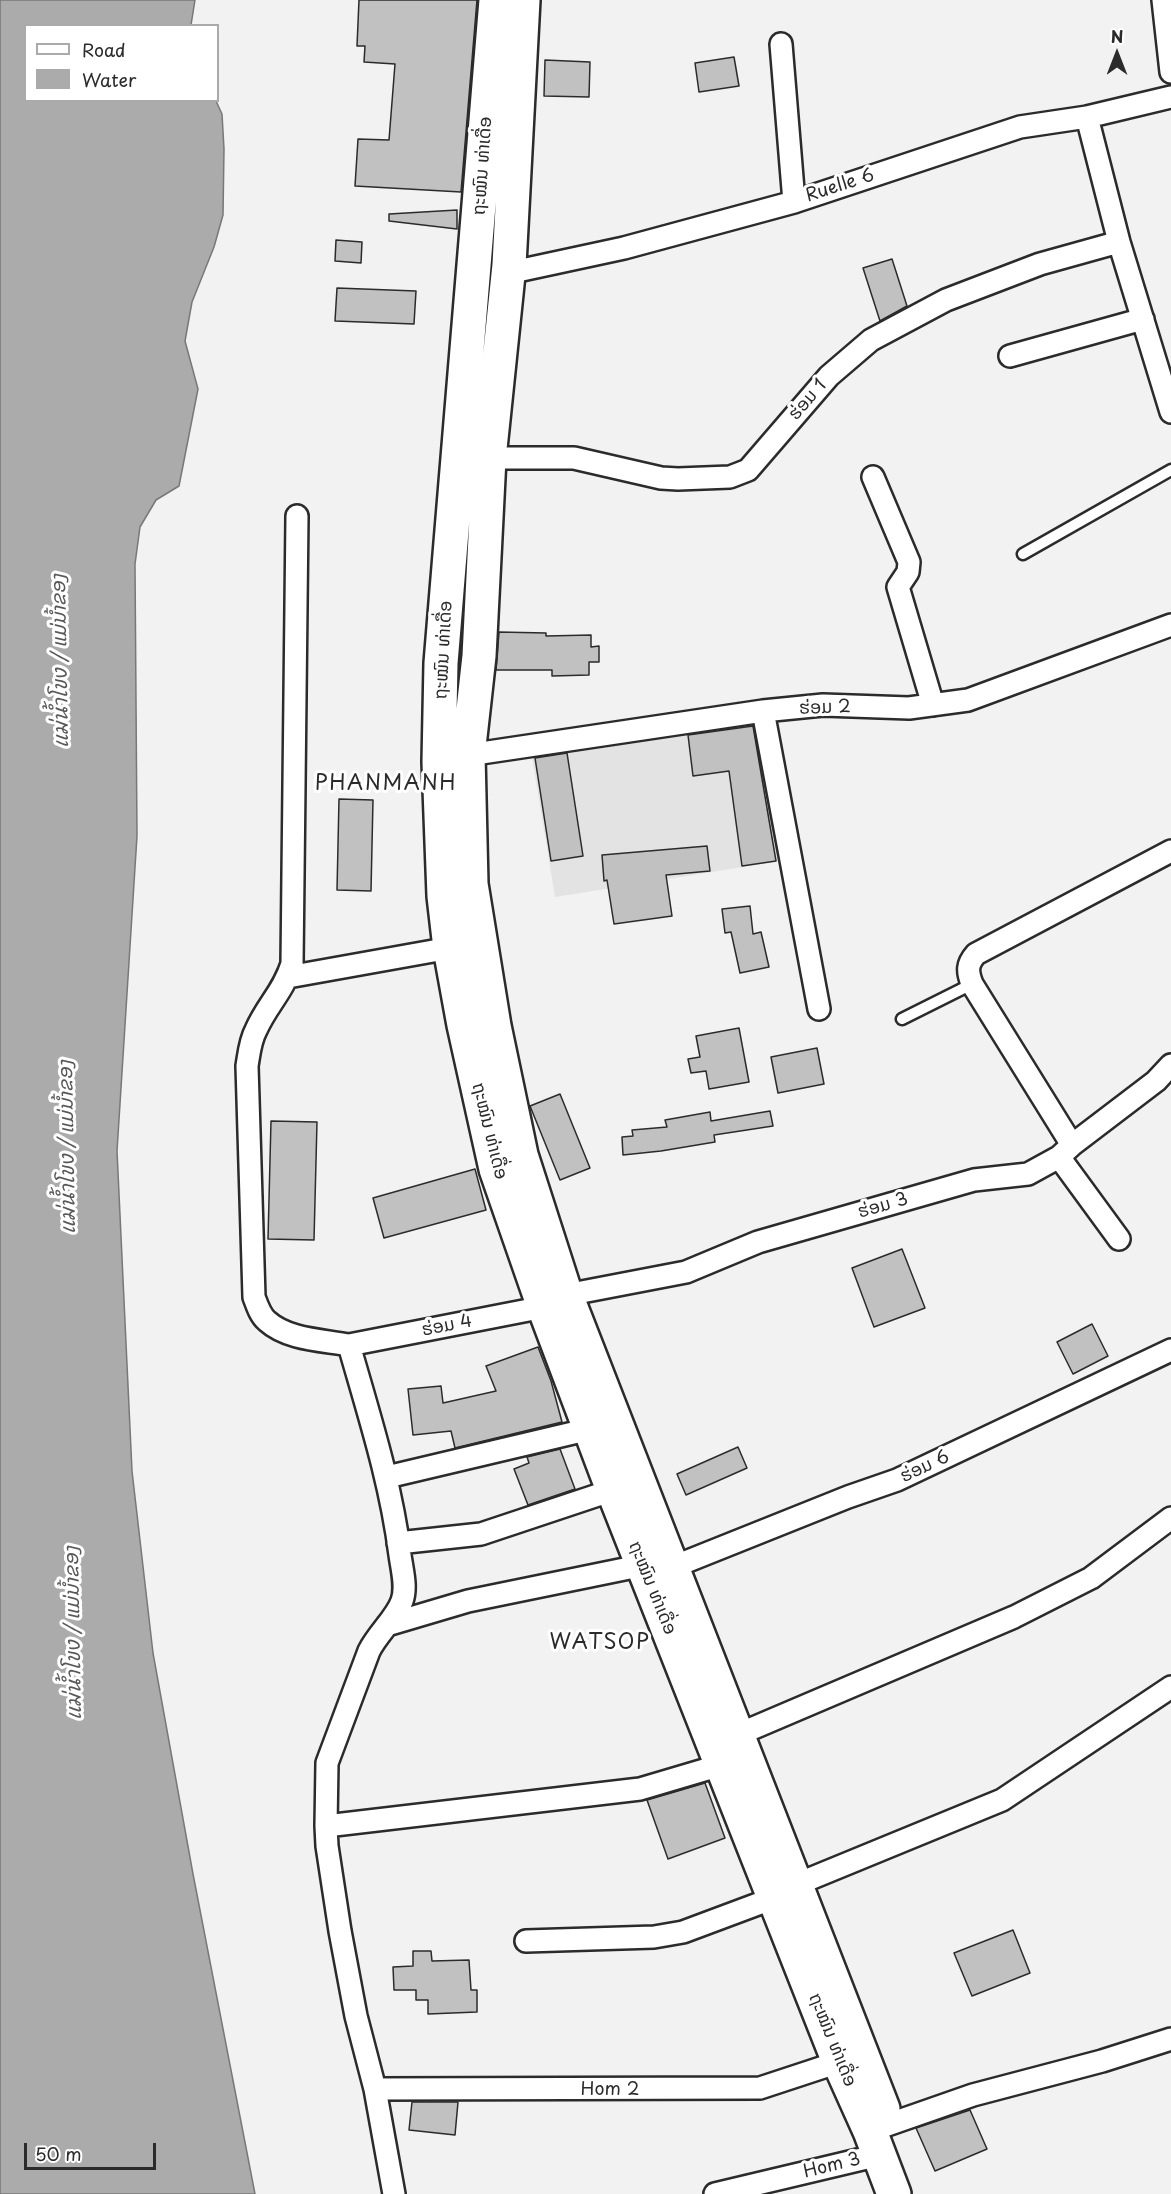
<!DOCTYPE html>
<meta charset="utf-8">
<style>
body{margin:0}
#map{position:relative;width:1171px;height:2194px;overflow:hidden;background:#f2f2f2;font-family:"Playpen Sans",sans-serif}
canvas{display:block}
.legend{position:absolute;left:24px;top:24px;width:195px;height:78px;box-sizing:border-box;background:#fff;border:2px solid #aaa;margin:0;padding:8px 10px;list-style:none;font-size:18px;color:#2b2b2b}
.legend li{display:flex;align-items:center;gap:12px;height:30px}
.legend b{width:30px;border:2px solid #aaa}
.north{position:absolute;left:1087px;top:24px;width:60px;height:60px;-webkit-text-stroke:4px #fff;paint-order:stroke;rotate:0deg;font-size:16px;font-weight:700;line-height:24px;text-align:center;color:#2b2b2b}
.north::after{content:'';display:block;margin:auto;width:21px;height:27px;background:#2b2b2b;clip-path:polygon(50% 0,100% 100%,50% 72%,0 100%)}
.scale{position:absolute;left:24px;top:2143px;width:132px;height:27px;box-sizing:border-box;border:3px solid #2b2b2b;border-top:0;padding-left:8px;font-size:18px;line-height:21px;white-space:nowrap;color:#2b2b2b;-webkit-text-stroke:4px #fff;paint-order:stroke}
</style>
<div id="map">
<canvas width="1171" height="2194"></canvas>
<ul class="legend">
<li><b style="height:8px;background:#fff"></b>Road</li>
<li><b style="height:16px;background:#ababab"></b>Water</li>
</ul>
<div class="north">N</div>
<div class="scale">50 m</div>
</div>
<script>
const ctx = document.querySelector('canvas').getContext('2d');
ctx.lineJoin = 'round';
function paint(path, color) { ctx.fillStyle = color; ctx.fill(path, 'evenodd'); }
function strokePath(path, color, width, dash) { ctx.strokeStyle = color; ctx.lineWidth = width; ctx.lineCap = dash ? 'butt' : 'round'; ctx.setLineDash(dash || []); ctx.stroke(path); }
function write(font, color, halo, rows, align = 'center') {
  ctx.font = font + ' "Playpen Sans","Noto Sans Lao","Playpen Sans Thai",sans-serif'; ctx.lineWidth = 6; ctx.setLineDash([]); ctx.textBaseline = 'middle'; ctx.strokeStyle = halo; ctx.fillStyle = color; for (const [text, x, y, turn = 0] of rows) {
    ctx.save(); ctx.translate(x, y); ctx.rotate((+turn || 0) * Math.PI / 180); ctx.textAlign = isNaN(turn) ? turn : align; if (halo) ctx.strokeText(text, 0, 0); ctx.fillText(text, 0, 0); ctx.restore();
  }
}
paint(new Path2D(`
 M 757,715 L 781,861 L 555,897 L 531,751 Z`), '#e3e3e3');
const water = new Path2D(`
 M 0,0 L 195,0 L 191,25 L 26,26 L 26,100 L 216,101 L 222,114 L 224,149 L 223,215 L 214,247 L 192,302 L 185,341 L 198,389 L 179,486 L 156,500 L 140,527 L 135,564 L 137,836 L 117,1151 L 132,1471 L 153,1653 L 193,1874 L 255,2194 L 0,2194 Z`);
paint(water, '#ababab');
strokePath(water, '#787878', 1.5);
const building = new Path2D(`
 M 359,0 L 477,0 L 461,192 L 355,186 L 358,139 L 389,140 L 395,64 L 364,62 L 365,46 L 357,46 Z
 M 734,57 L 739,86 L 699,92 L 695,63 Z
 M 545,60 L 590,62 L 589,97 L 544,96 Z
 M 457,210 L 457,229 L 389,221 L 389,214 Z
 M 336,240 L 362,242 L 361,263 L 335,261 Z
 M 892,259 L 907,306 L 880,321 L 863,268 Z
 M 337,288 L 416,291 L 414,324 L 335,321 Z
 M 499,632 L 546,633 L 546,636 L 591,635 L 591,647 L 599,646 L 599,662 L 589,662 L 589,675 L 552,676 L 552,670 L 496,670 Z
 M 753,726 L 776,861 L 742,866 L 729,771 L 693,776 L 688,735 Z
 M 567,753 L 583,856 L 551,861 L 535,758 Z
 M 339,799 L 373,800 L 371,891 L 337,890 Z
 M 707,846 L 710,871 L 666,875 L 672,916 L 614,924 L 607,880 L 604,881 L 602,855 Z
 M 750,906 L 753,934 L 761,932 L 769,967 L 740,973 L 731,932 L 725,933 L 722,909 Z
 M 739,1028 L 749,1082 L 709,1089 L 706,1071 L 691,1073 L 688,1059 L 700,1057 L 696,1036 Z
 M 817,1048 L 824,1084 L 778,1093 L 771,1057 Z
 M 560,1094 L 590,1168 L 560,1180 L 530,1106 Z
 M 770,1111 L 773,1126 L 714,1135 L 715,1142 L 661,1151 L 623,1155 L 622,1137 L 633,1136 L 632,1130 L 667,1127 L 665,1120 L 710,1112 L 711,1121 Z
 M 271,1121 L 317,1122 L 314,1240 L 268,1239 Z
 M 475,1169 L 486,1210 L 384,1238 L 373,1198 Z
 M 902,1249 L 925,1308 L 874,1327 L 852,1268 Z
 M 1092,1324 L 1108,1356 L 1073,1374 L 1057,1342 Z
 M 538,1347 L 551,1381 L 562,1422 L 455,1448 L 451,1431 L 413,1435 L 408,1389 L 441,1386 L 443,1403 L 496,1391 L 486,1366 Z
 M 738,1447 L 747,1468 L 686,1495 L 677,1474 Z
 M 560,1449 L 575,1489 L 528,1505 L 514,1469 L 529,1463 L 527,1457 Z
 M 705,1783 L 725,1838 L 668,1859 L 647,1800 Z
 M 1013,1930 L 1030,1973 L 972,1996 L 954,1953 Z
 M 413,1951 L 431,1951 L 432,1961 L 469,1960 L 471,1990 L 477,1990 L 477,2012 L 428,2014 L 428,2000 L 416,2000 L 416,1990 L 394,1990 L 393,1967 L 413,1966 Z
 M 412,2102 L 458,2102 L 455,2135 L 409,2130 Z
 M 970,2110 L 987,2149 L 935,2171 L 916,2128 Z`);
paint(building, '#c1c1c1');
strokePath(building, '#2b2b2b', 1.5);
const service = new Path2D(`
 M 1023,554 L 1171,470
 M 902,1019 L 972,984`);
const minor = new Path2D(`
 M 1163,0 L 1171,72
 M 781,44 L 794,202
 M 1087,117 L 1119,242 L 1171,412
 M 508,273 L 624,248 L 794,202 L 1020,127 L 1087,117 L 1171,97
 M 1010,356 L 1143,319
 M 489,458 L 574,458 L 661,478 L 678,479 L 730,477 L 748,470 L 829,376 L 871,340 L 946,300 L 1040,264 L 1119,242
 M 873,477 L 909,562 L 908,572 L 898,587 L 933,705
 M 297,516 L 292,964 C 283,992 267,1005 256,1030 C 250,1041 249,1054 247,1066 L 254,1297 C 257,1305 260,1315 267,1321 C 288,1340 323,1340 349,1345 C 369,1415 391,1483 400,1555 C 402,1570 407,1587 402,1601 C 396,1618 378,1633 369,1651 L 327,1763 L 326,1826 L 327,1846 L 340,1931 L 356,2016 L 375,2089 L 394,2194
 M 763,711 L 819,1009
 M 468,755 L 763,711 L 823,705 L 909,708 L 968,700 L 1171,625
 M 288,977 L 450,948
 M 1072,1145 L 972,984 C 967,971 967,964 976,954 L 1171,851
 M 1059,1157 L 1119,1239
 M 566,1295 L 686,1272 L 758,1242 L 974,1180 L 1028,1174 L 1059,1157 L 1072,1145 L 1156,1081 L 1171,1065
 M 349,1345 L 544,1307
 M 387,1477 L 590,1429
 M 398,1543 L 481,1534 L 613,1490
 M 387,1625 L 468,1601 L 644,1565 L 673,1567 L 848,1497 L 897,1480 L 1171,1350
 M 737,1735 L 1014,1617 L 1091,1578 L 1171,1518
 M 326,1826 L 640,1789 L 721,1765
 M 795,1885 L 1002,1800 L 1171,1687
 M 526,1941 L 654,1937 L 683,1932 L 774,1898
 M 375,2089 L 760,2088 L 839,2062
 M 870,2131 L 973,2095 L 1102,2061 L 1171,2039
 M 715,2194 L 879,2155`);
const primary = new Path2D(`
 M 496,0 L 441,663 L 439,762 L 444,896 L 450,948 L 464,1025 L 496,1169 L 544,1307 L 613,1490 L 839,2062 L 870,2131 L 894,2194
 M 523,0 L 509,265 L 489,458 L 479,656 L 468,755 L 471,884 L 494,1026 L 521,1155 L 566,1295 L 883,2109`);
strokePath(service, '#2b2b2b', 15);
strokePath(minor, '#2b2b2b', 26);
strokePath(primary, '#2b2b2b', 38);
strokePath(service, '#fff', 10);
strokePath(minor, '#fff', 21);
strokePath(primary, '#fff', 33);
write('18px', '#2b2b2b', '#fff', [
 ["ຖະໝົນ ທ່າເດື່ອ",483,166,-86],
 ["Ruelle 6",840,186,-18],
 ["ຮ່ອມ 1",808,400,-49],
 ["ຖະໝົນ ທ່າເດື່ອ",444,650,-87],
 ["ຮ່ອມ 2",825,708,-2],
 ["ຖະໝົນ ທ່າເດື່ອ",489,1131,76],
 ["ຮ່ອມ 3",883,1206,-16],
 ["ຮ່ອມ 4",447,1326,-11],
 ["ຮ່ອມ 6",925,1467,-25],
 ["ຖະໝົນ ທ່າເດື່ອ",652,1588,68],
 ["ຖະໝົນ ທ່າເດື່ອ",832,2040,68],
 ["Hom 2",610,2090],
 ["Hom 3",832,2166,-14]
]);
write('italic 20px', '#585858', '#fff', [
 ["แม่น้ำโขง / ແມ່ນ້ຳຂອງ",61,661,-91],
 ["แม่น้ำโขง / ແມ່ນ້ຳຂອງ",68,1147,-91],
 ["แม่น้ำโขง / ແມ່ນ້ຳຂອງ",74,1633,-91]
]);
ctx.letterSpacing = '1.5px';
write('21px', '#2b2b2b', '#fff', [
 ["PHANMANH",386,784],
 ["WATSOP",600,1643]
]);
ctx.letterSpacing = '0px';
</script>
